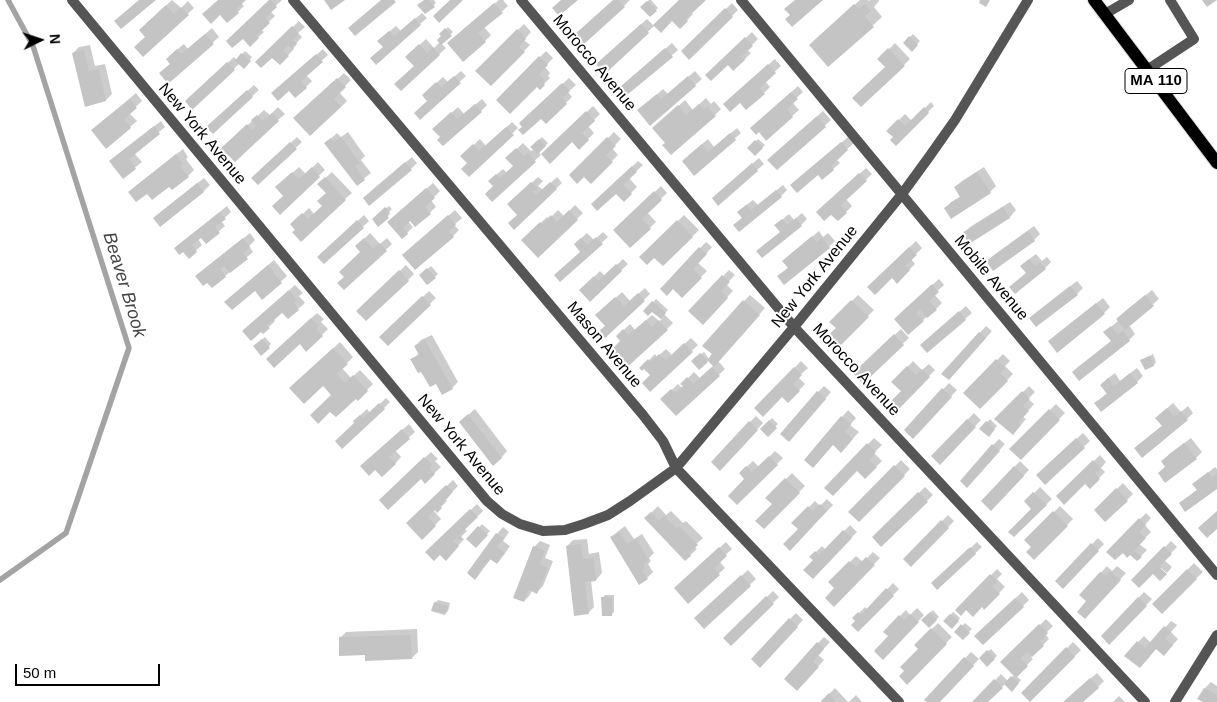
<!DOCTYPE html>
<style>
body{margin:0}
#map{position:relative;width:1217px;height:702px;overflow:hidden;background:#fff;font-family:Helvetica,sans-serif}
canvas{display:block}
.north{position:absolute;left:15px;top:15px;width:50px;height:50px;-webkit-text-stroke:4px #fff;paint-order:stroke;rotate:86deg;font-size:14px;font-weight:700;line-height:20px;text-align:center;color:#000}
.north::after{content:'';display:block;margin:auto;width:18px;height:22px;background:#000;clip-path:polygon(50% 0,100% 100%,50% 72%,0 100%)}
.scale{position:absolute;left:15px;top:664px;width:145px;height:22px;box-sizing:border-box;border:2px solid #000;border-top:0;padding-left:6px;font-size:15px;line-height:18px;white-space:nowrap;color:#000;-webkit-text-stroke:4px #fff;paint-order:stroke}
</style>
<div id="map">
<canvas width="1217" height="702"></canvas>
<div class="north">N</div>
<div class="scale">50 m</div>
</div>
<script>
const ctx = document.querySelector('canvas').getContext('2d');
ctx.lineJoin = 'round';
function paint(path, color) { ctx.fillStyle = color; ctx.fill(path, 'evenodd'); }
function strokePath(path, color, width, dash) { ctx.strokeStyle = color; ctx.lineWidth = width; ctx.lineCap = dash ? 'butt' : 'round'; ctx.setLineDash(dash || []); ctx.stroke(path); }
function write(font, color, halo, rows, align = 'center') {
  ctx.font = font + ' Helvetica,sans-serif'; ctx.lineWidth = 4; ctx.setLineDash([]); ctx.textBaseline = 'middle'; ctx.strokeStyle = halo; ctx.fillStyle = color; for (const [text, x, y, turn = 0] of rows) {
    ctx.save(); ctx.translate(x, y); ctx.rotate((+turn || 0) * Math.PI / 180); ctx.textAlign = isNaN(turn) ? turn : align; if (halo) ctx.strokeText(text, 0, 0); ctx.fillText(text, 0, 0); ctx.restore();
  }
}
paint(new Path2D(`
 M 172,0 L 181,8 L 188,1 L 194,8 L 144,55 L 147,37 L 146,24 Z
 M 219,0 L 244,0 L 241,3 L 244,6 L 227,22 Z
 M 271,0 L 282,0 L 270,11 L 275,16 L 261,29 L 264,32 L 250,45 Z
 M 425,0 L 434,0 L 436,3 L 425,13 Z
 M 499,0 L 503,0 L 508,6 L 484,27 L 491,35 L 485,41 L 455,37 Z
 M 614,0 L 630,0 L 624,6 Z
 M 649,0 L 651,0 L 658,8 L 650,16 L 642,7 Z
 M 680,0 L 704,0 L 691,12 L 693,14 L 680,28 L 672,20 L 655,25 L 605,73 L 603,58 L 647,19 L 654,26 Z
 M 860,0 L 868,0 L 869,1 L 870,0 L 879,0 L 879,1 L 874,7 L 882,17 L 829,65 L 820,36 Z
 M 732,3 L 738,10 L 689,58 L 683,51 Z
 M 422,13 L 427,18 L 376,63 L 384,47 L 385,35 L 396,26 L 401,31 Z
 M 299,21 L 305,27 L 298,33 L 302,37 L 293,47 L 294,49 L 280,64 L 272,56 L 257,62 Z
 M 524,24 L 531,32 L 524,40 L 530,45 L 491,84 L 477,71 Z
 M 448,27 L 453,32 L 441,43 L 446,48 L 401,90 L 415,66 L 407,57 L 426,39 L 434,48 L 440,42 L 443,36 L 441,34 Z
 M 212,28 L 219,37 L 168,82 L 173,53 L 184,44 L 188,49 Z
 M 752,32 L 758,39 L 747,50 L 751,53 L 745,59 L 733,69 L 728,64 L 707,75 Z
 M 913,34 L 920,41 L 912,50 L 904,43 Z
 M 672,43 L 678,50 L 627,94 L 628,81 Z
 M 895,43 L 910,59 L 904,65 L 886,67 L 879,59 Z
 M 90,45 L 95,66 L 105,64 L 112,94 L 106,100 L 85,105 L 73,53 L 79,47 Z
 M 323,49 L 328,55 L 306,75 L 312,81 L 306,87 L 289,90 L 279,87 Z
 M 245,51 L 252,57 L 244,67 L 240,63 L 193,108 L 187,101 L 234,57 L 237,60 Z
 M 546,51 L 553,58 L 545,67 L 550,73 L 548,76 L 550,78 L 544,84 L 537,85 L 497,100 Z
 M 775,59 L 781,66 L 765,81 L 770,87 L 764,93 L 746,109 L 740,101 L 730,98 Z
 M 461,71 L 466,76 L 420,118 L 429,101 L 430,89 L 443,77 L 448,82 Z
 M 695,71 L 702,79 L 650,124 L 645,105 L 663,89 L 668,94 Z
 M 344,73 L 351,80 L 339,92 L 347,101 L 341,107 L 301,112 Z
 M 569,78 L 576,85 L 568,92 L 572,97 L 546,122 L 541,117 L 523,134 L 518,128 L 469,175 L 469,163 L 462,156 L 480,139 L 486,146 L 512,122 L 520,130 L 524,127 L 527,117 Z
 M 254,85 L 259,90 L 213,132 L 214,121 Z
 M 798,86 L 803,92 L 792,102 L 799,110 L 766,139 L 758,122 Z
 M 136,93 L 142,101 L 129,113 L 137,121 L 106,147 L 92,130 Z
 M 706,98 L 711,104 L 714,101 L 721,109 L 715,115 L 667,143 L 660,122 L 685,100 L 693,110 Z
 M 482,99 L 487,105 L 481,111 L 441,137 L 440,123 L 458,107 L 464,114 Z
 M 931,102 L 934,106 L 896,144 L 894,137 L 888,131 L 905,114 L 912,121 Z
 M 593,106 L 600,114 L 588,126 L 594,133 L 579,148 L 572,141 L 543,154 Z
 M 278,107 L 285,114 L 278,120 L 227,144 L 264,110 L 270,115 Z
 M 823,111 L 831,120 L 777,169 L 775,154 Z
 M 161,121 L 165,127 L 134,153 L 142,162 L 123,177 L 111,161 L 117,155 Z
 M 737,128 L 741,133 L 694,174 L 689,155 L 708,139 L 714,147 Z
 M 348,132 L 365,156 L 361,160 L 371,173 L 357,184 L 326,143 L 337,133 L 341,137 Z
 M 614,132 L 621,139 L 612,148 L 618,155 L 591,182 L 584,175 L 571,175 Z
 M 297,137 L 302,142 L 258,183 L 259,172 Z
 M 542,137 L 548,143 L 539,152 L 541,155 L 492,200 L 496,175 L 503,169 L 507,173 L 515,166 L 507,158 L 523,143 L 531,151 L 534,149 L 532,147 Z
 M 848,137 L 854,143 L 836,159 L 840,163 L 823,178 L 818,173 L 798,179 Z
 M 758,139 L 765,145 L 755,154 L 749,148 Z
 M 183,149 L 188,157 L 186,159 L 194,170 L 188,176 L 170,185 L 147,192 L 136,186 Z
 M 412,157 L 417,163 L 411,169 L 370,192 Z
 M 759,158 L 764,164 L 718,204 L 720,192 Z
 M 638,161 L 643,165 L 629,178 L 637,187 L 624,200 L 616,192 L 598,198 Z
 M 318,162 L 325,170 L 280,213 L 284,196 L 277,187 L 299,167 L 306,174 Z
 M 984,167 L 996,186 L 990,192 L 945,208 L 951,202 L 961,196 L 956,187 L 962,181 Z
 M 866,168 L 872,174 L 846,199 L 852,206 L 838,220 L 824,206 Z
 M 332,172 L 352,193 L 345,199 L 297,229 L 292,224 L 309,208 L 314,214 L 323,205 L 327,193 L 319,184 Z
 M 538,177 L 543,181 L 538,186 L 543,190 L 557,177 L 562,183 L 514,228 L 518,214 L 509,204 Z
 M 204,178 L 210,185 L 204,191 L 161,212 Z
 M 433,183 L 440,191 L 431,200 L 436,207 L 416,225 L 410,219 L 408,221 L 413,227 L 402,238 L 395,216 Z
 M 783,185 L 787,190 L 781,196 L 735,225 L 743,217 L 745,206 L 753,200 L 758,205 Z
 M 661,186 L 667,193 L 647,212 L 656,222 L 631,246 L 615,230 Z
 M 1010,202 L 1016,210 L 1010,217 L 969,242 L 964,233 L 970,227 Z
 M 575,205 L 583,213 L 538,256 L 523,240 L 547,217 L 549,219 L 558,210 L 564,216 Z
 M 227,206 L 231,212 L 221,221 L 225,226 L 206,242 L 202,236 L 198,239 L 202,245 L 189,257 L 182,242 Z
 M 389,206 L 392,209 L 389,212 L 390,214 L 378,225 L 373,219 Z
 M 455,210 L 462,218 L 454,225 L 459,230 L 453,236 L 410,249 Z
 M 802,213 L 807,219 L 801,225 L 781,231 L 776,225 L 789,214 L 794,220 Z
 M 364,215 L 369,221 L 324,263 L 325,251 Z
 M 684,215 L 699,230 L 663,265 L 654,256 L 641,257 Z
 M 1034,226 L 1040,234 L 1034,240 L 988,261 L 994,255 Z
 M 819,231 L 823,237 L 828,233 L 835,241 L 829,247 L 785,270 L 789,267 L 790,255 Z
 M 603,232 L 608,237 L 560,280 L 582,251 L 575,244 L 587,233 L 594,240 Z
 M 250,233 L 255,240 L 249,246 L 253,252 L 225,276 L 207,281 L 197,276 Z
 M 370,233 L 380,244 L 387,238 L 392,244 L 344,288 L 345,277 L 362,252 L 357,246 Z
 M 916,241 L 922,248 L 911,259 L 915,264 L 897,282 L 892,277 L 869,287 Z
 M 706,242 L 712,247 L 698,263 L 707,271 L 682,296 L 673,288 L 661,289 Z
 M 1036,254 L 1042,261 L 1047,257 L 1051,262 L 1045,268 L 1027,273 L 1028,260 Z
 M 623,259 L 628,264 L 590,300 L 581,290 L 600,271 L 605,276 Z
 M 274,260 L 287,276 L 262,298 L 255,289 L 232,296 Z
 M 406,265 L 414,274 L 408,280 L 358,311 Z
 M 431,266 L 438,274 L 427,284 L 423,273 Z
 M 729,270 L 735,275 L 726,284 L 733,291 L 703,323 L 690,311 Z
 M 939,279 L 944,285 L 934,294 L 942,303 L 936,309 L 923,320 L 901,313 Z
 M 1077,281 L 1083,288 L 1077,294 L 1031,318 L 1037,312 Z
 M 295,285 L 303,293 L 299,296 L 305,303 L 298,309 L 288,318 L 282,311 L 273,319 L 275,321 L 269,327 L 250,325 Z
 M 645,288 L 650,294 L 605,337 L 606,325 L 603,309 L 622,292 L 630,301 Z
 M 1152,290 L 1159,299 L 1129,325 L 1135,334 L 1129,340 L 1073,372 L 1079,366 L 1112,341 L 1105,332 L 1118,321 L 1123,313 Z
 M 429,291 L 436,298 L 388,344 L 380,337 Z
 M 750,295 L 765,308 L 718,361 L 725,369 L 676,415 L 662,399 L 678,384 L 682,388 L 684,386 L 682,384 L 694,372 L 700,378 L 714,365 L 708,360 L 699,368 L 695,358 L 704,352 L 709,359 L 744,301 Z
 M 858,295 L 874,310 L 838,346 L 837,328 L 831,322 Z
 M 1103,298 L 1110,307 L 1104,313 L 1056,335 Z
 M 656,299 L 668,310 L 664,314 L 673,323 L 667,329 L 622,341 L 617,336 L 630,324 L 635,330 L 652,315 L 659,321 L 662,319 L 652,310 L 645,311 Z
 M 966,306 L 972,313 L 928,351 L 928,339 Z
 M 317,313 L 324,319 L 321,322 L 328,329 L 307,350 L 300,342 L 273,353 Z
 M 986,326 L 992,331 L 955,373 L 943,374 Z
 M 901,329 L 909,338 L 863,382 L 854,373 Z
 M 432,335 L 458,382 L 452,388 L 436,382 L 422,370 L 412,360 L 419,353 L 415,346 L 421,340 Z
 M 265,337 L 271,344 L 261,354 L 254,346 Z
 M 691,338 L 698,345 L 650,390 L 652,375 L 644,367 L 641,368 L 655,354 L 657,357 L 666,349 L 672,355 Z
 M 340,342 L 353,357 L 342,368 L 351,378 L 360,370 L 373,384 L 358,399 L 333,395 L 323,385 L 297,382 Z
 M 1003,354 L 1010,361 L 1005,366 L 1013,374 L 980,408 L 965,393 Z
 M 1153,354 L 1156,362 L 1154,365 L 1145,369 L 1142,360 L 1145,358 Z
 M 801,361 L 808,368 L 798,377 L 805,384 L 788,402 L 782,395 L 756,408 Z
 M 913,361 L 922,370 L 929,364 L 935,370 L 894,412 L 902,391 L 893,382 Z
 M 1137,368 L 1143,376 L 1137,382 L 1101,410 L 1096,403 L 1107,393 L 1107,379 L 1115,373 L 1120,381 Z
 M 949,383 L 957,390 L 919,431 L 905,430 Z
 M 824,386 L 831,392 L 795,434 L 818,392 Z
 M 1029,386 L 1035,392 L 1028,399 L 1034,404 L 1023,417 L 1026,419 L 1019,427 L 996,419 Z
 M 386,398 L 390,402 L 384,408 L 356,423 L 354,421 L 367,409 L 370,413 Z
 M 1173,403 L 1181,412 L 1188,406 L 1193,413 L 1187,419 L 1142,442 L 1163,425 L 1163,412 Z
 M 1056,404 L 1065,413 L 1021,458 L 1011,449 Z
 M 475,409 L 507,451 L 501,458 L 467,416 Z
 M 848,410 L 856,418 L 850,425 L 859,432 L 847,445 L 833,444 L 806,460 Z
 M 974,413 L 981,420 L 940,464 L 932,456 Z
 M 756,416 L 763,423 L 726,463 L 750,422 Z
 M 772,418 L 778,424 L 768,435 L 762,429 Z
 M 990,419 L 997,426 L 988,435 L 981,429 Z
 M 409,424 L 415,432 L 395,450 L 401,457 L 395,464 L 368,460 Z
 M 1083,433 L 1090,441 L 1045,483 L 1044,469 Z
 M 874,438 L 882,445 L 874,453 L 882,461 L 865,478 L 857,470 L 826,488 Z
 M 1191,438 L 1202,452 L 1196,458 L 1166,466 L 1168,455 Z
 M 999,439 L 1005,444 L 973,480 L 993,445 Z
 M 775,451 L 783,458 L 737,504 L 746,479 L 740,473 L 753,461 L 759,467 Z
 M 431,452 L 438,459 L 435,461 L 441,467 L 425,482 L 421,478 L 381,500 Z
 M 1100,455 L 1106,462 L 1101,468 L 1105,472 L 1090,488 L 1085,482 L 1058,496 Z
 M 901,460 L 910,469 L 859,521 L 850,512 Z
 M 1020,461 L 1029,470 L 991,509 L 982,501 Z
 M 1215,467 L 1217,469 L 1217,487 L 1180,504 L 1198,489 L 1194,484 Z
 M 792,473 L 805,486 L 764,528 L 773,504 L 767,498 Z
 M 453,480 L 458,486 L 445,499 L 447,501 L 437,511 L 435,508 L 433,510 L 441,519 L 422,538 L 408,524 Z
 M 1123,483 L 1133,494 L 1106,521 L 1095,510 Z
 M 925,487 L 933,495 L 881,545 L 874,537 Z
 M 1040,487 L 1052,499 L 1014,536 L 1033,509 L 1026,501 Z
 M 827,499 L 833,505 L 790,549 L 799,529 L 793,523 L 815,501 L 820,506 Z
 M 477,504 L 483,511 L 465,529 L 467,531 L 461,537 L 464,539 L 452,553 L 427,552 Z
 M 658,506 L 666,515 L 671,511 L 683,523 L 686,521 L 703,538 L 694,546 L 697,549 L 685,560 L 646,518 Z
 M 1060,506 L 1073,519 L 1034,558 L 1033,547 L 1026,540 Z
 M 1146,513 L 1151,518 L 1145,525 L 1151,532 L 1139,544 L 1147,550 L 1137,560 L 1130,553 L 1123,551 L 1108,552 Z
 M 948,515 L 954,521 L 911,566 L 905,559 Z
 M 482,524 L 490,531 L 476,546 L 468,539 Z
 M 850,525 L 857,532 L 813,577 L 815,560 L 811,557 L 822,546 L 826,550 Z
 M 625,526 L 634,539 L 642,534 L 654,553 L 649,558 L 651,561 L 648,564 L 653,572 L 647,578 L 611,538 L 617,532 Z
 M 503,527 L 509,532 L 503,541 L 510,546 L 503,556 L 491,559 L 475,578 L 468,573 L 497,534 Z
 M 1098,538 L 1104,544 L 1063,587 L 1056,581 Z
 M 587,539 L 589,554 L 599,552 L 602,573 L 596,580 L 591,580 L 594,607 L 588,613 L 567,546 L 573,540 Z
 M 540,541 L 550,545 L 545,558 L 553,561 L 543,586 L 537,592 L 532,590 L 530,595 L 524,601 L 534,547 Z
 M 1171,541 L 1177,547 L 1164,560 L 1172,567 L 1167,573 L 1161,568 L 1153,572 L 1133,580 Z
 M 726,542 L 732,549 L 719,561 L 725,568 L 688,603 L 681,582 Z
 M 977,542 L 982,547 L 938,588 L 939,577 Z
 M 873,552 L 880,558 L 834,605 L 836,588 L 830,582 L 856,556 L 863,562 Z
 M 1194,563 L 1203,572 L 1162,612 L 1154,604 Z
 M 1107,566 L 1112,571 L 1117,566 L 1126,573 L 1091,612 L 1088,601 L 1081,595 Z
 M 997,569 L 1002,574 L 997,579 L 1005,587 L 984,608 L 982,606 L 957,610 Z
 M 748,570 L 756,579 L 704,627 L 702,612 Z
 M 893,583 L 899,589 L 858,631 L 857,621 L 854,618 L 865,607 L 868,610 Z
 M 773,591 L 779,597 L 731,644 L 725,638 Z
 M 1022,592 L 1029,600 L 1023,606 L 982,630 Z
 M 1144,592 L 1152,599 L 1109,643 L 1103,636 Z
 M 605,595 L 614,595 L 614,612 L 612,614 L 602,598 Z
 M 438,600 L 450,603 L 448,611 L 445,614 L 435,603 Z
 M 917,608 L 924,615 L 889,652 L 889,636 L 900,616 L 906,610 L 910,615 Z
 M 933,610 L 939,617 L 929,626 L 923,620 Z
 M 953,612 L 960,618 L 955,625 L 945,621 Z
 M 796,613 L 803,620 L 766,660 L 790,619 Z
 M 1046,619 L 1053,626 L 1045,634 L 1049,639 L 1031,657 L 1033,659 L 1016,676 L 1021,680 L 1012,690 L 1005,684 L 987,702 L 974,702 L 1001,674 L 1008,681 L 1014,675 L 1002,662 Z
 M 1171,621 L 1177,625 L 1171,632 L 1178,639 L 1170,648 L 1156,648 L 1146,661 L 1138,642 L 1144,636 L 1151,643 Z
 M 938,623 L 952,637 L 907,683 L 906,671 L 920,649 L 916,645 Z
 M 965,623 L 972,629 L 963,638 L 956,632 Z
 M 417,629 L 418,652 L 412,658 L 366,653 L 340,638 L 346,632 Z
 M 824,637 L 830,642 L 818,655 L 824,660 L 803,683 L 818,643 Z
 M 1073,642 L 1081,650 L 1030,700 L 1023,693 Z
 M 991,649 L 997,656 L 987,665 L 980,658 Z
 M 971,652 L 979,659 L 939,702 L 928,702 L 926,700 Z
 M 1097,673 L 1104,681 L 1098,687 L 1081,702 L 1064,702 Z
 M 1211,682 L 1217,686 L 1217,702 L 1206,702 L 1199,698 L 1205,688 Z
 M 835,688 L 848,702 L 824,702 L 822,701 Z
 M 856,695 L 862,702 L 849,702 Z
 M 1119,696 L 1125,702 L 1113,702 Z`), '#0003');
strokePath(new Path2D(`
 M 0,580 L 66,533 L 129,348 L 33,46 L 8,0`), '#a3a3a3', 5.5);
paint(new Path2D(`
 M 139,0 L 156,0 L 121,29 L 114,21 Z
 M 218,0 L 246,0 L 236,9 L 239,13 L 227,23 L 220,15 L 211,24 L 202,14 Z
 M 269,0 L 271,0 L 277,7 L 265,18 L 270,23 L 256,36 L 259,38 L 250,47 L 243,39 L 232,48 L 226,41 Z
 M 324,0 L 345,0 L 331,10 Z
 M 381,0 L 394,0 L 396,2 L 355,36 L 348,28 Z
 M 424,0 L 429,0 L 435,7 L 425,14 L 417,5 Z
 M 450,0 L 463,0 L 439,23 L 433,16 Z
 M 561,0 L 578,0 L 559,16 L 552,8 Z
 M 613,0 L 618,0 L 625,7 L 583,45 L 574,35 Z
 M 679,0 L 706,0 L 686,19 L 688,21 L 680,29 L 672,21 L 661,33 L 653,25 Z
 M 795,0 L 823,0 L 792,27 L 785,19 L 790,15 L 784,9 Z
 M 980,0 L 990,0 L 986,7 L 979,3 Z
 M 1202,0 L 1217,0 L 1207,7 Z
 M 647,1 L 657,11 L 650,17 L 640,7 Z
 M 494,3 L 503,13 L 478,33 L 486,42 L 463,62 L 447,43 Z
 M 854,4 L 859,9 L 865,4 L 871,11 L 865,16 L 874,27 L 828,67 L 809,45 Z
 M 166,5 L 174,14 L 181,7 L 189,15 L 143,57 L 134,47 L 145,37 L 139,30 Z
 M 725,8 L 733,17 L 689,60 L 681,51 Z
 M 415,18 L 421,25 L 376,65 L 370,58 L 383,47 L 377,41 L 389,31 L 394,36 Z
 M 641,24 L 649,33 L 605,74 L 596,64 Z
 M 292,26 L 299,34 L 293,40 L 297,44 L 292,49 L 288,45 L 283,50 L 289,56 L 280,65 L 272,58 L 261,68 L 255,62 Z
 M 445,28 L 452,36 L 441,45 L 437,40 L 441,36 L 439,34 Z
 M 517,29 L 526,39 L 519,47 L 525,52 L 491,86 L 475,71 Z
 M 205,34 L 214,44 L 168,84 L 159,73 L 170,64 L 166,59 L 177,49 L 181,54 Z
 M 909,36 L 918,45 L 912,52 L 903,43 Z
 M 745,37 L 753,46 L 742,56 L 745,60 L 733,71 L 728,65 L 711,81 L 705,75 Z
 M 419,44 L 427,53 L 433,47 L 440,55 L 401,91 L 394,84 L 414,66 L 405,57 Z
 M 665,48 L 673,57 L 627,95 L 620,87 Z
 M 888,48 L 905,66 L 861,107 L 852,98 L 885,67 L 877,59 Z
 M 84,50 L 89,71 L 99,69 L 106,101 L 85,107 L 72,53 Z
 M 241,53 L 251,61 L 244,69 L 235,61 Z
 M 316,54 L 323,62 L 301,81 L 307,88 L 295,98 L 289,91 L 278,101 L 271,93 Z
 M 539,56 L 548,65 L 539,74 L 545,80 L 543,83 L 545,85 L 540,90 L 537,87 L 510,114 L 496,100 Z
 M 227,62 L 235,70 L 192,110 L 185,101 Z
 M 768,64 L 776,73 L 760,88 L 765,94 L 746,110 L 740,103 L 730,112 L 723,104 Z
 M 454,76 L 461,83 L 420,120 L 414,113 L 427,101 L 422,95 L 436,82 L 441,87 Z
 M 688,76 L 696,86 L 650,126 L 637,110 L 657,94 L 661,99 Z
 M 337,78 L 346,87 L 334,99 L 341,107 L 310,136 L 293,118 Z
 M 562,83 L 570,91 L 563,98 L 567,104 L 546,124 L 541,119 L 523,135 L 518,130 L 522,127 L 519,123 Z
 M 247,90 L 253,97 L 213,134 L 206,127 Z
 M 791,92 L 798,99 L 787,109 L 793,117 L 766,141 L 759,132 L 756,135 L 750,128 Z
 M 130,99 L 137,108 L 124,119 L 131,128 L 106,149 L 91,130 Z
 M 475,104 L 482,112 L 443,146 L 437,140 L 440,137 L 432,129 L 451,112 L 457,119 Z
 M 699,104 L 704,109 L 707,106 L 716,116 L 671,155 L 662,145 L 665,143 L 652,128 L 678,105 L 686,115 Z
 M 924,107 L 929,113 L 896,146 L 890,140 L 893,137 L 886,131 L 898,119 L 905,126 Z
 M 586,111 L 595,121 L 582,133 L 589,140 L 579,150 L 572,142 L 550,164 L 541,154 Z
 M 272,113 L 279,121 L 235,162 L 228,155 L 226,157 L 219,150 L 247,124 L 252,130 L 256,126 L 251,120 L 257,115 L 263,121 Z
 M 817,116 L 826,127 L 777,170 L 767,160 Z
 M 154,126 L 160,134 L 129,159 L 136,169 L 123,179 L 109,161 Z
 M 506,127 L 514,135 L 469,177 L 461,169 L 467,163 L 460,156 L 473,144 L 479,151 Z
 M 730,133 L 736,140 L 694,176 L 682,161 L 702,144 L 708,152 Z
 M 341,137 L 360,163 L 355,166 L 365,180 L 357,186 L 324,143 L 331,138 L 334,142 Z
 M 607,137 L 616,146 L 606,155 L 613,162 L 591,184 L 584,177 L 577,184 L 569,175 Z
 M 539,139 L 546,146 L 538,154 L 530,147 Z
 M 755,140 L 763,148 L 755,156 L 747,148 Z
 M 290,142 L 297,149 L 258,185 L 251,178 Z
 M 841,142 L 848,150 L 831,166 L 834,170 L 822,180 L 818,175 L 797,193 L 790,185 Z
 M 516,148 L 524,156 L 528,153 L 536,162 L 492,202 L 485,194 L 493,186 L 488,181 L 496,174 L 500,178 L 513,166 L 505,158 Z
 M 176,154 L 183,164 L 180,166 L 189,177 L 172,190 L 169,187 L 152,200 L 147,194 L 136,202 L 128,192 Z
 M 405,162 L 412,170 L 369,206 L 363,198 Z
 M 752,163 L 758,171 L 718,206 L 712,198 Z
 M 632,166 L 637,172 L 623,185 L 632,194 L 624,202 L 616,194 L 597,211 L 591,204 Z
 M 312,167 L 320,177 L 280,215 L 272,206 L 283,196 L 275,187 L 292,172 L 299,179 Z
 M 977,172 L 991,193 L 951,219 L 944,208 L 960,197 L 954,187 Z
 M 859,173 L 867,181 L 841,205 L 847,213 L 838,221 L 831,215 L 824,221 L 816,212 Z
 M 325,177 L 346,200 L 301,242 L 292,232 L 295,230 L 290,224 L 302,213 L 308,219 L 322,206 L 317,201 L 326,193 L 317,184 Z
 M 531,182 L 538,188 L 533,192 L 536,195 L 550,182 L 557,189 L 514,230 L 508,223 L 517,215 L 507,204 Z
 M 197,183 L 204,192 L 160,227 L 153,218 Z
 M 426,188 L 435,198 L 425,207 L 431,214 L 415,227 L 410,221 L 403,227 L 408,234 L 402,239 L 387,222 Z
 M 776,190 L 782,197 L 739,232 L 733,225 L 742,218 L 737,212 L 746,205 L 751,210 Z
 M 654,191 L 662,200 L 642,219 L 651,229 L 630,248 L 613,230 Z
 M 385,207 L 390,212 L 387,215 L 389,218 L 378,227 L 372,219 Z
 M 1003,207 L 1010,218 L 969,244 L 962,233 Z
 M 569,210 L 578,220 L 538,258 L 521,240 L 540,222 L 542,224 L 551,215 L 557,222 Z
 M 220,212 L 226,219 L 215,227 L 220,233 L 206,244 L 201,238 L 192,245 L 197,252 L 189,259 L 183,252 L 179,255 L 174,248 Z
 M 448,215 L 456,225 L 449,231 L 454,237 L 415,270 L 402,255 Z
 M 796,218 L 802,226 L 762,258 L 756,251 L 780,232 L 774,225 L 782,219 L 787,225 Z
 M 357,220 L 364,228 L 324,264 L 317,257 Z
 M 677,220 L 693,237 L 663,266 L 654,258 L 647,265 L 639,257 Z
 M 1028,231 L 1035,241 L 993,271 L 986,261 Z
 M 812,236 L 817,242 L 822,238 L 830,248 L 784,285 L 777,276 L 788,268 L 782,261 Z
 M 596,237 L 603,244 L 560,282 L 554,275 L 580,252 L 574,244 L 581,238 L 587,245 Z
 M 243,238 L 250,247 L 243,253 L 248,259 L 230,273 L 224,266 L 220,269 L 226,277 L 212,288 L 207,283 L 203,286 L 195,276 Z
 M 364,238 L 373,249 L 380,243 L 387,251 L 344,290 L 337,283 L 344,277 L 339,272 L 360,252 L 355,246 Z
 M 699,247 L 707,254 L 693,269 L 702,278 L 682,298 L 673,289 L 667,296 L 660,289 Z
 M 909,247 L 917,255 L 905,266 L 910,270 L 897,284 L 892,278 L 875,295 L 867,287 Z
 M 1029,259 L 1035,266 L 1040,262 L 1046,269 L 1015,294 L 1009,287 L 1026,273 L 1020,266 Z
 M 616,264 L 622,271 L 590,302 L 579,290 L 594,276 L 598,281 Z
 M 268,265 L 282,283 L 262,300 L 255,291 L 232,310 L 224,302 Z
 M 427,268 L 436,278 L 427,285 L 419,275 Z
 M 399,270 L 409,281 L 366,321 L 356,311 Z
 M 722,275 L 730,282 L 721,291 L 728,298 L 703,325 L 688,311 Z
 M 932,284 L 939,292 L 929,301 L 937,310 L 927,318 L 920,309 L 916,313 L 924,321 L 908,335 L 894,319 Z
 M 1070,286 L 1078,295 L 1036,327 L 1029,318 Z
 M 289,290 L 297,300 L 294,303 L 299,310 L 288,319 L 282,313 L 267,326 L 270,328 L 263,334 L 261,332 L 251,341 L 242,331 Z
 M 638,293 L 645,301 L 605,338 L 599,331 L 605,326 L 595,315 L 615,297 L 624,306 Z
 M 1145,295 L 1154,306 L 1125,330 L 1116,319 Z
 M 422,296 L 431,305 L 388,346 L 379,337 Z
 M 743,300 L 760,315 L 714,367 L 707,360 L 712,354 L 702,346 Z
 M 851,300 L 869,317 L 838,348 L 827,336 L 836,328 L 829,322 Z
 M 652,301 L 666,313 L 661,319 L 652,312 L 648,316 L 643,311 Z
 M 1096,303 L 1105,314 L 1057,353 L 1048,341 Z
 M 959,311 L 966,320 L 927,353 L 920,345 Z
 M 311,318 L 319,326 L 316,329 L 323,336 L 306,352 L 300,344 L 274,368 L 266,359 Z
 M 646,320 L 652,327 L 658,320 L 668,330 L 624,370 L 617,362 L 619,359 L 611,350 L 620,341 L 616,336 L 623,329 L 628,335 Z
 M 1111,326 L 1118,335 L 1123,331 L 1130,341 L 1079,381 L 1072,372 L 1111,341 L 1103,332 Z
 M 979,332 L 986,338 L 949,380 L 941,374 Z
 M 894,334 L 904,345 L 863,384 L 853,373 Z
 M 262,339 L 270,348 L 261,356 L 253,346 Z
 M 425,340 L 453,389 L 442,395 L 436,384 L 430,387 L 421,372 L 418,373 L 410,359 L 419,355 L 414,346 Z
 M 684,343 L 693,352 L 650,392 L 642,383 L 650,375 L 644,369 L 642,371 L 639,368 L 648,359 L 650,362 L 659,354 L 666,360 Z
 M 333,348 L 348,364 L 337,374 L 345,383 L 353,375 L 368,391 L 358,401 L 356,399 L 336,417 L 330,412 L 318,424 L 310,415 L 331,395 L 323,386 L 304,404 L 289,388 Z
 M 700,353 L 708,362 L 699,370 L 691,361 Z
 M 1150,356 L 1154,366 L 1145,370 L 1140,360 Z
 M 996,359 L 1005,368 L 1000,373 L 1008,381 L 980,409 L 963,393 Z
 M 907,366 L 916,375 L 922,369 L 930,377 L 894,414 L 886,406 L 901,391 L 891,382 Z
 M 712,367 L 720,376 L 676,416 L 660,399 L 671,389 L 675,393 L 683,386 L 680,384 L 687,377 L 693,384 Z
 M 794,367 L 802,375 L 793,384 L 800,391 L 788,403 L 782,397 L 763,417 L 754,408 Z
 M 1130,373 L 1138,383 L 1101,412 L 1094,403 L 1107,394 L 1100,385 L 1108,378 L 1114,386 Z
 M 942,388 L 952,397 L 913,439 L 904,430 Z
 M 817,391 L 826,399 L 789,442 L 780,434 Z
 M 1022,391 L 1030,399 L 1023,406 L 1029,411 L 1018,423 L 1021,425 L 1013,435 L 994,419 Z
 M 379,403 L 385,409 L 342,449 L 335,441 L 354,423 L 353,421 L 360,415 L 363,418 Z
 M 1167,408 L 1174,417 L 1181,411 L 1188,420 L 1142,458 L 1134,448 L 1162,426 L 1155,418 Z
 M 1049,409 L 1060,420 L 1021,460 L 1009,449 Z
 M 468,414 L 502,458 L 493,466 L 459,422 Z
 M 841,416 L 851,424 L 845,432 L 853,439 L 841,453 L 833,445 L 813,468 L 804,460 Z
 M 967,419 L 976,427 L 940,465 L 931,456 Z
 M 769,420 L 777,428 L 768,437 L 760,429 Z
 M 749,421 L 758,430 L 720,471 L 711,462 Z
 M 986,421 L 995,429 L 989,437 L 979,429 Z
 M 402,429 L 410,439 L 389,457 L 396,464 L 382,477 L 375,470 L 369,476 L 360,466 Z
 M 1076,438 L 1085,448 L 1045,485 L 1036,475 Z
 M 867,443 L 876,452 L 869,460 L 877,467 L 865,479 L 857,471 L 833,496 L 824,488 Z
 M 1184,443 L 1197,459 L 1165,483 L 1158,473 L 1165,467 L 1161,461 Z
 M 992,444 L 1000,451 L 967,488 L 960,481 Z
 M 769,456 L 778,465 L 737,505 L 728,496 L 744,479 L 739,473 L 746,466 L 752,472 Z
 M 424,457 L 432,465 L 430,468 L 435,474 L 425,484 L 421,479 L 388,510 L 379,500 Z
 M 1093,460 L 1101,469 L 1095,474 L 1100,479 L 1090,489 L 1085,484 L 1064,505 L 1056,496 Z
 M 894,465 L 905,476 L 859,522 L 848,512 Z
 M 1014,466 L 1024,476 L 991,511 L 981,501 Z
 M 1208,472 L 1212,477 L 1217,474 L 1217,489 L 1185,512 L 1179,503 L 1197,490 L 1192,484 Z
 M 785,478 L 800,493 L 764,529 L 755,521 L 772,504 L 765,498 Z
 M 446,485 L 453,492 L 440,506 L 442,508 L 437,513 L 435,510 L 428,517 L 436,526 L 422,540 L 406,523 Z
 M 1116,488 L 1128,501 L 1105,522 L 1094,510 Z
 M 918,492 L 928,502 L 881,547 L 872,537 Z
 M 1033,492 L 1047,505 L 1014,537 L 1008,532 L 1031,509 L 1024,501 Z
 M 820,504 L 827,511 L 790,551 L 783,544 L 798,529 L 791,523 L 808,506 L 813,511 Z
 M 470,509 L 478,517 L 459,535 L 462,538 L 459,540 L 457,538 L 453,541 L 459,546 L 446,561 L 440,555 L 434,561 L 425,552 Z
 M 1053,511 L 1068,526 L 1034,560 L 1026,552 L 1031,547 L 1024,540 Z
 M 1217,511 L 1217,529 L 1207,538 L 1198,528 Z
 M 651,512 L 659,521 L 664,516 L 677,528 L 679,526 L 698,545 L 689,553 L 691,556 L 685,561 L 644,518 Z
 M 1139,518 L 1146,525 L 1139,532 L 1146,538 L 1134,551 L 1142,557 L 1137,561 L 1130,555 L 1127,558 L 1123,553 L 1115,560 L 1106,552 Z
 M 941,520 L 949,528 L 911,567 L 903,559 Z
 M 478,526 L 488,535 L 476,548 L 466,539 Z
 M 843,530 L 852,538 L 813,579 L 803,570 L 813,560 L 809,557 L 815,551 L 819,555 Z
 M 619,532 L 627,544 L 636,539 L 649,560 L 643,564 L 645,568 L 642,570 L 648,579 L 639,585 L 610,537 Z
 M 496,533 L 504,538 L 497,547 L 505,553 L 497,564 L 490,559 L 475,580 L 467,573 Z
 M 1091,543 L 1099,551 L 1063,589 L 1055,581 Z
 M 581,544 L 583,559 L 594,558 L 596,581 L 585,582 L 589,614 L 574,616 L 566,546 Z
 M 533,546 L 545,551 L 540,564 L 548,568 L 537,594 L 529,590 L 524,602 L 513,598 Z
 M 1164,546 L 1172,554 L 1159,567 L 1167,574 L 1160,581 L 1153,574 L 1139,588 L 1131,580 Z
 M 719,547 L 727,556 L 714,568 L 720,575 L 688,604 L 674,588 Z
 M 970,547 L 976,554 L 937,590 L 931,583 Z
 M 866,557 L 875,565 L 834,607 L 825,598 L 834,588 L 828,582 L 849,561 L 856,567 Z
 M 1187,569 L 1197,579 L 1162,614 L 1152,604 Z
 M 1110,571 L 1121,580 L 1085,619 L 1077,612 L 1086,601 L 1079,595 L 1100,572 L 1106,576 Z
 M 990,574 L 997,581 L 992,586 L 1000,594 L 984,610 L 982,607 L 973,617 L 966,610 L 961,616 L 955,610 Z
 M 741,575 L 751,586 L 704,629 L 694,618 Z
 M 886,588 L 894,596 L 858,632 L 851,625 L 855,621 L 852,618 L 858,612 L 861,615 Z
 M 766,596 L 774,604 L 731,646 L 723,638 Z
 M 601,597 L 612,597 L 612,616 L 602,616 Z
 M 1138,597 L 1147,606 L 1109,645 L 1101,636 Z
 M 1015,598 L 1024,607 L 983,645 L 974,636 Z
 M 434,602 L 448,606 L 445,615 L 431,611 Z
 M 930,612 L 937,620 L 929,628 L 921,620 Z
 M 910,614 L 919,622 L 883,660 L 874,651 L 888,636 L 883,632 L 899,615 L 904,620 Z
 M 950,614 L 959,621 L 952,629 L 943,621 Z
 M 789,618 L 798,627 L 760,668 L 751,659 Z
 M 961,624 L 970,633 L 963,640 L 954,632 Z
 M 1039,624 L 1048,633 L 1040,641 L 1044,646 L 1032,657 L 1027,652 L 1020,659 L 1028,666 L 1016,678 L 1000,662 Z
 M 1164,626 L 1171,632 L 1165,639 L 1173,645 L 1164,656 L 1156,649 L 1140,668 L 1124,656 L 1137,641 L 1145,648 Z
 M 931,628 L 947,644 L 907,685 L 899,676 L 904,671 L 900,667 L 918,649 L 914,645 Z
 M 411,635 L 412,659 L 365,661 L 365,655 L 339,656 L 339,637 Z
 M 817,642 L 824,649 L 813,662 L 819,667 L 797,691 L 784,679 Z
 M 1066,647 L 1075,657 L 1030,702 L 1021,693 Z
 M 987,650 L 995,659 L 987,667 L 979,658 Z
 M 964,657 L 974,666 L 940,702 L 927,702 L 924,700 Z
 M 1011,676 L 1019,683 L 1012,692 L 1004,684 Z
 M 1090,678 L 1099,688 L 1083,702 L 1063,702 Z
 M 994,679 L 1003,688 L 988,702 L 972,702 Z
 M 1204,688 L 1217,695 L 1217,702 L 1203,702 L 1197,699 Z
 M 829,693 L 836,702 L 822,702 L 821,701 Z`), '#c4c4c4');
const primary = new Path2D(`
 M 1094,0 L 1217,163`);
strokePath(primary, '#dbdbdb', 14);
strokePath(new Path2D(`
 M 1105,14 L 1129,0
 M 1147,70 L 1194,39 L 1170,0`), '#555', 10);
strokePath(new Path2D(`
 M 72,0 L 487,501 L 502,514 L 520,524 L 543,531 L 565,530 L 584,524 L 608,515 L 630,501 L 676,468 L 794,327 L 902,194 L 929,157 L 955,120 L 1028,0
 M 293,0 L 643,415 L 663,441 L 676,468 L 899,702
 M 521,0 L 794,327 L 1145,702
 M 741,0 L 1217,575
 M 1175,702 L 1217,635`), '#555', 10);
strokePath(primary, '#000', 12);
for (const [x, y, w] of [
 [1156,81,62]
]) { const box = new Path2D(); box.roundRect(x - w / 2, y - 12.5, w, 25, 4); ctx.fillStyle = '#fff'; ctx.fill(box); strokePath(box, '#000', 1); }
write('bold 15px', '#000', null, [
 ["MA 110",1156,81]
]);
write('16px', '#000', '#fff', [
 ["Morocco Avenue",594,63,50],
 ["New York Avenue",202,134,50],
 ["New York Avenue",815,277,-51],
 ["Mobile Avenue",991,278,50],
 ["Mason Avenue",604,345,50],
 ["Morocco Avenue",856,370,47],
 ["New York Avenue",461,445,50]
]);
write('italic 18px', '#444', '#fff', [
 ["Beaver Brook",124,285,73]
]);
</script>
